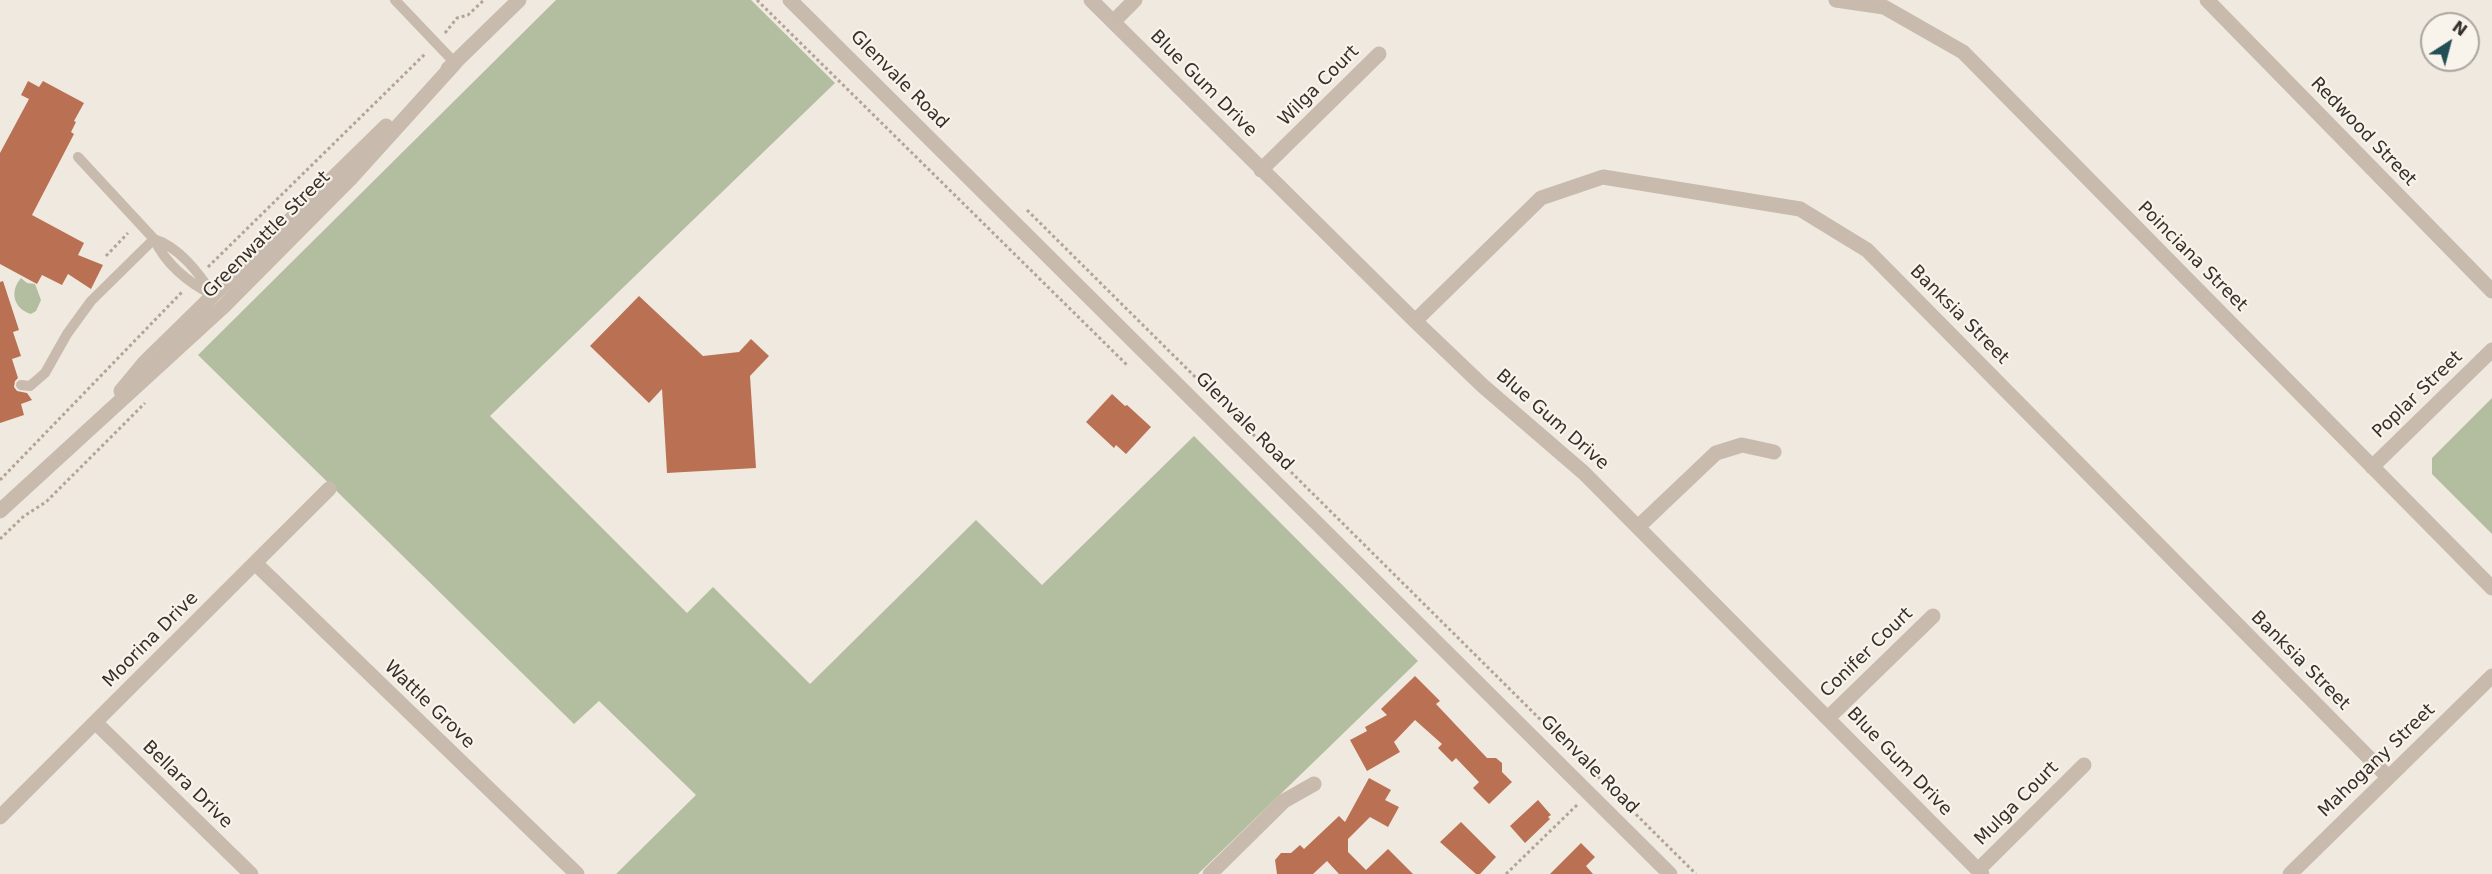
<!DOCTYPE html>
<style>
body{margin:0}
#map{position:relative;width:2492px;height:874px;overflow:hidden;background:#f0e9df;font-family:"DejaVu Sans",sans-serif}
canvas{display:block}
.north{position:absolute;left:2420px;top:12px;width:60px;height:60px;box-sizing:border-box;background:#f8f3eb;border:2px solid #aaa59e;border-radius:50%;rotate:36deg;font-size:16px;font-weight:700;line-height:24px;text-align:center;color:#362f2a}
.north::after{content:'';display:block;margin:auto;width:21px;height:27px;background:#234f54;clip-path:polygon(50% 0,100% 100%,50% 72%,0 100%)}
</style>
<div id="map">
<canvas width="2492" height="874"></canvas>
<div class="north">N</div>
</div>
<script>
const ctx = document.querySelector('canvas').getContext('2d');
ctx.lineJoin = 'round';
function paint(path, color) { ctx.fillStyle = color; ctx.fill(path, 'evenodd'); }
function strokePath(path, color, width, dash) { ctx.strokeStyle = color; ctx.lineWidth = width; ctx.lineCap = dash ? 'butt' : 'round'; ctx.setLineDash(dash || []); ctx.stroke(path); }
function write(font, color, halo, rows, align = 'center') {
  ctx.font = font + ' "DejaVu Sans",sans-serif'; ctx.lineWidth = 4.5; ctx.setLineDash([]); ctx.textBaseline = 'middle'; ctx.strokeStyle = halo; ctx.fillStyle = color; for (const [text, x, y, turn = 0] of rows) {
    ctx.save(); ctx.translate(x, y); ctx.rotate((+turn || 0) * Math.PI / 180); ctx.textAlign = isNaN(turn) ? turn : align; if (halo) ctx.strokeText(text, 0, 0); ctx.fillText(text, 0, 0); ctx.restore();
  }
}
paint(new Path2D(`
 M 556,0 L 751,0 L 835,83 L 490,416 L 687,613 L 713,587 L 810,684 L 976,520 L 1042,585 L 1194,436 L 1418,661 L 1198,874 L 616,874 L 696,795 L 599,701 L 574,724 L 198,355 Z
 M 21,278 L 27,283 L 35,284 L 41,300 L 36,311 L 31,314 C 14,309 9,292 21,278 Z
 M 2492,398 L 2492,534 L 2432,474 L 2432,458 Z`), '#b3bea0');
paint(new Path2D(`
 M 28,81 L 39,87 L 43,81 L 84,103 L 74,121 L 76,122 L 71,132 L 74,134 L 32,215 L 84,243 L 78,255 L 103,265 L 91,289 L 68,274 L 62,285 L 42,275 L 37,284 L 0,264 L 0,153 L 29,99 L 21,95 Z
 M 3,281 L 19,330 L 13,332 L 21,356 L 12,359 L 18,378 L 15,381 L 14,387 L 17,391 L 27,393 L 32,400 L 21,404 L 24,415 L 0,423 L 0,282 Z
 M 639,296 L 703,356 L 739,352 L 751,339 L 769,356 L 750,376 L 756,468 L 667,473 L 662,389 L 649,403 L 590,346 Z
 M 1112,394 L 1125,406 L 1127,405 L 1151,427 L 1126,454 L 1116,445 L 1114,448 L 1086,422 Z
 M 1415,676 L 1440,701 L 1436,704 L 1487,758 L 1496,758 L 1502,763 L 1502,772 L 1512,782 L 1489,804 L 1473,788 L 1479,782 L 1456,758 L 1452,762 L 1438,748 L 1442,744 L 1415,720 L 1394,742 L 1400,752 L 1367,771 L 1350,740 L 1367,731 L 1365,727 L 1387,715 L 1381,709 Z
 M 1369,778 L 1391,790 L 1385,800 L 1399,807 L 1388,827 L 1370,817 L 1348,839 L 1348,852 L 1366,870 L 1388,849 L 1413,874 L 1339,874 L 1327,861 L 1313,874 L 1277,874 L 1275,860 L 1281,853 L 1291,853 L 1300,845 L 1304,849 L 1339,816 L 1345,822 Z
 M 1538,800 L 1551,815 L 1548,817 L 1550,819 L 1525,843 L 1510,826 Z
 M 1461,822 L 1496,857 L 1480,874 L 1476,874 L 1440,842 Z
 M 1581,843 L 1595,857 L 1586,866 L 1593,874 L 1550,874 Z`), '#ba7153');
strokePath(new Path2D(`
 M 757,0 L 1128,366
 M 445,33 L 457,18 L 468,15 L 484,0
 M 1027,210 L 1696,874
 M 106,256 L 128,233
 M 208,267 L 426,53
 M 0,480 L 182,292
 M 0,539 L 24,516 L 46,502 L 145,403
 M 1506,874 L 1577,805`), '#b3a496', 3, [3, 3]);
strokePath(new Path2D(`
 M 395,0 L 455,63
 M 78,157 L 154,239 C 166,264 189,283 213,295
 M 154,239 C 179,247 198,272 212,293
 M 21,385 L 30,386 L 45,373 L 67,334 L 91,301 L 154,239`), '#c8baac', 10);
strokePath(new Path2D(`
 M 1091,0 L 1415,321 L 1483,386 L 1584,473 L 1982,874
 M 1836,0 L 1884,7 L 1963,52 L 2492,588
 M 2207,0 L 2492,291
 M 1113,22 L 1135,0
 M 1261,170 L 1379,54
 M 1415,321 L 1541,198 L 1603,177 L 1800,209 L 1867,250 L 2388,777
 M 2372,467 L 2492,350
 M 1638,527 L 1716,453 L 1742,445 L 1774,452
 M 255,563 L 577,874
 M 1828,718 L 1933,616
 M 96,723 L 251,874
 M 0,817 L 329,489
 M 1978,870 L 2084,765
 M 1210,874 L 1284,801 L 1314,784
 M 2290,874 L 2492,676`), '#c8baac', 15);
strokePath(new Path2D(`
 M 790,0 L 1670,874
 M 448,69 L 519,0
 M 121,391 L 145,362 L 386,126
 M 0,511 L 224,306 L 351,178 L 455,63`), '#c8baac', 15);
write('18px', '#362f2a', '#f8f3eb', [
 ["Glenvale Road",899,80,45],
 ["Blue Gum Drive",1203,84,45],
 ["Wilga Court",1319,86,-45],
 ["Redwood Street",2363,132,46],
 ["Greenwattle Street",267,235,-45],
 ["Poinciana Street",2192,257,45],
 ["Banksia Street",1959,315,45],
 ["Poplar Street",2418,395,-44],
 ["Blue Gum Drive",1552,420,41],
 ["Glenvale Road",1244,422,45],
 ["Moorina Drive",151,640,-45],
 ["Conifer Court",1867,653,-44],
 ["Banksia Street",2300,661,45],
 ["Wattle Grove",429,705,44],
 ["Mahogany Street",2377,761,-44],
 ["Blue Gum Drive",1899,762,46],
 ["Glenvale Road",1589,765,45],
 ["Bellara Drive",187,785,44],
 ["Mulga Court",2017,804,-45]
]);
</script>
